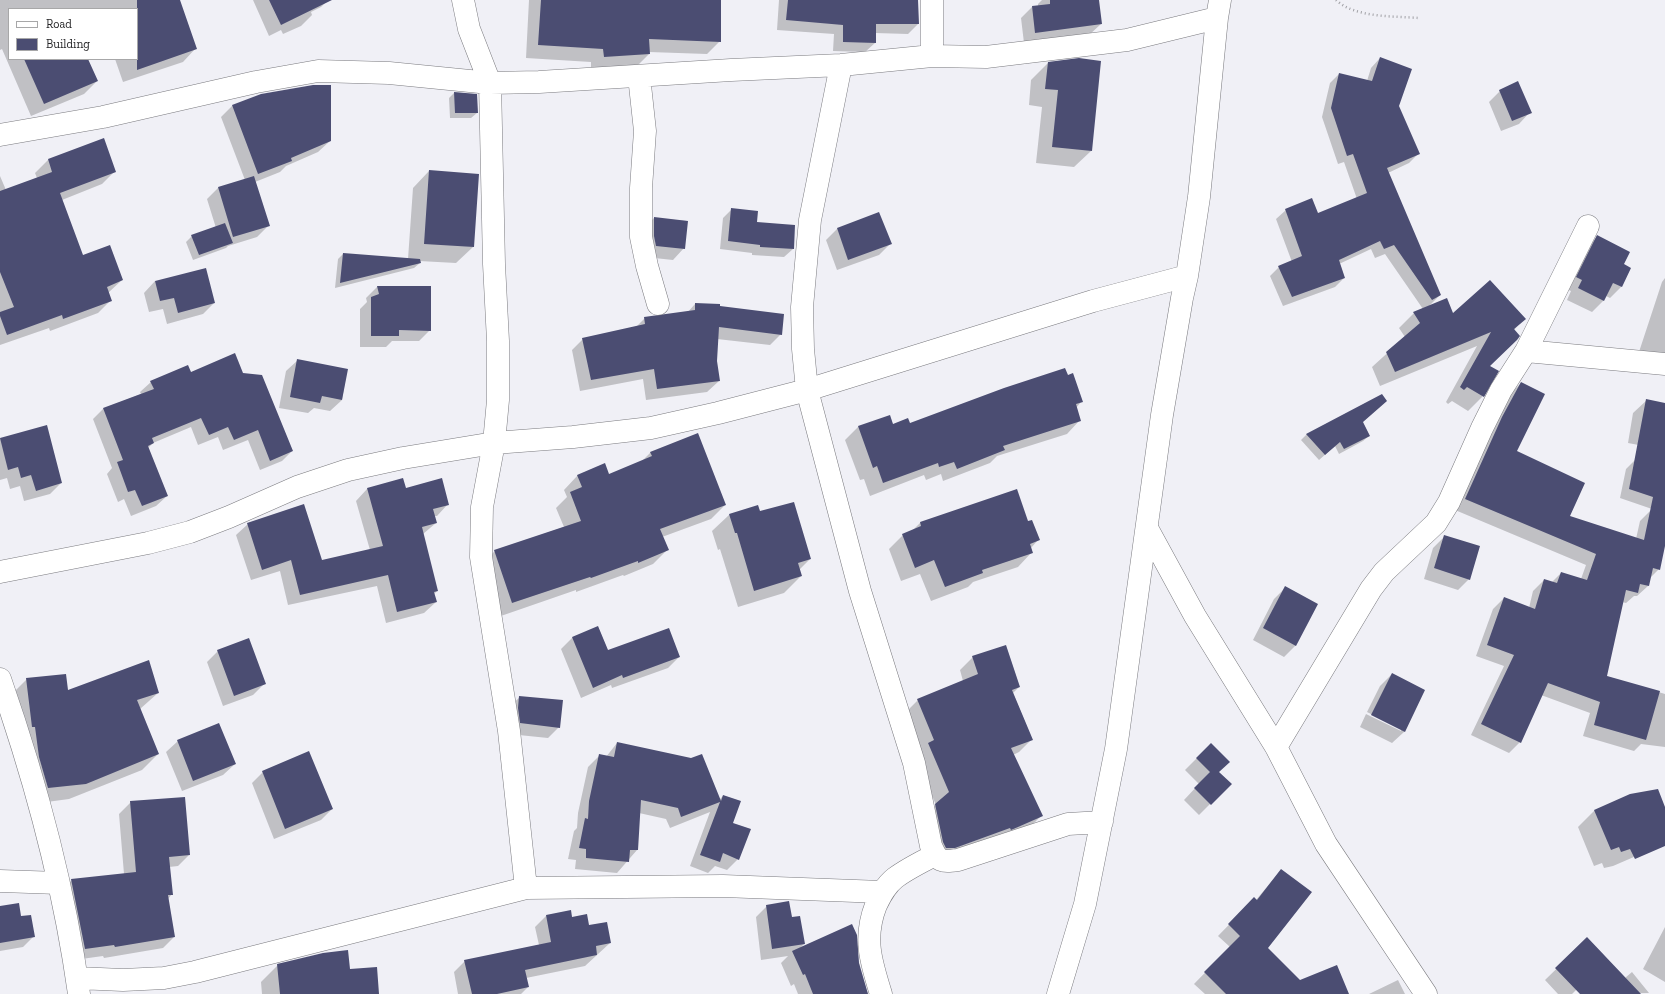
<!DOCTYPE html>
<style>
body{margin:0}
#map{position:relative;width:1665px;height:994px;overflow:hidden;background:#f0f0f6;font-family:"Zilla Slab",serif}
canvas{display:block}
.legend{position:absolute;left:8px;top:8px;width:130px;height:52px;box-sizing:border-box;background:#fff;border:1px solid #a7a7a8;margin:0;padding:5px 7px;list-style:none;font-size:12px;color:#242426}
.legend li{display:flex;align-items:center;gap:8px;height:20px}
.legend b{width:20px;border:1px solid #a7a7a8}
</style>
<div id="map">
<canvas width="1665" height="994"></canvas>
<ul class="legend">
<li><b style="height:5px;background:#fff"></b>Road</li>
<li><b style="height:11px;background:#4b4d72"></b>Building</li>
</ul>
</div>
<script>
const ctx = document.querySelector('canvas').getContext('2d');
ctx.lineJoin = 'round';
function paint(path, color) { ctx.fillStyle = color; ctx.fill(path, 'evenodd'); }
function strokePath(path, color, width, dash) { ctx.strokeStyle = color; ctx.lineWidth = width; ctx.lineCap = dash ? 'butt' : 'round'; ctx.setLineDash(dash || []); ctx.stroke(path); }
paint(new Path2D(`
 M 0,0 L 180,0 L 179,1 L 195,49 L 183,62 L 123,82 L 115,59 L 137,59 L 137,9 L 9,9 L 9,59 L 87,59 L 97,81 L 84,94 L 31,116 L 2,49 L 0,50 Z
 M 253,0 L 328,0 L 321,7 L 311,12 L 312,15 L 301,26 L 283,34 L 281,30 L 269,36 Z
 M 529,0 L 720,0 L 720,41 L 707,54 L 649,52 L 649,54 L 636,67 L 591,70 L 591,62 L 526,58 Z
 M 779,0 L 917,0 L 918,24 L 908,34 L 875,33 L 875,43 L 865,52 L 833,51 L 834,34 L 777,30 Z
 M 1042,0 L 1097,0 L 1101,24 L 1089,35 L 1024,43 L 1021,18 L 1032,7 L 1038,6 L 1038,4 Z
 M 1380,58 L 1398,106 L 1418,154 L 1409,163 L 1388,173 L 1440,295 L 1427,308 L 1453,315 L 1524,319 L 1514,330 L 1489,367 L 1483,396 L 1468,411 L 1452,401 L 1448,404 L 1446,402 L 1477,346 L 1380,386 L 1372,367 L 1405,337 L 1399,328 L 1414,313 L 1423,309 L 1385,254 L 1375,258 L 1371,249 L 1339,264 L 1344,278 L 1335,287 L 1283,306 L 1270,276 L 1279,267 L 1292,262 L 1276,219 L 1286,210 L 1318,215 L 1357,199 L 1344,162 L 1338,164 L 1322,117 L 1330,83 L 1339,74 L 1367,81 L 1371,68 Z
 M 1048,63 L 1091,151 L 1074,167 L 1036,163 L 1042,107 L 1029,105 L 1031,80 Z
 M 1500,91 L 1530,112 L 1519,124 L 1501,131 L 1489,102 Z
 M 454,93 L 477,113 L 471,118 L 450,118 L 449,98 Z
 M 232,106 L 330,141 L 318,152 L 286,166 L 280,172 L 255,182 L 269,225 L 257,237 L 228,246 L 226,248 L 193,260 L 186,242 L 192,236 L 216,228 L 207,199 L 218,188 L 245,180 L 221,117 Z
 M 103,139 L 115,171 L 102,184 L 62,200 L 83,257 L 122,280 L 108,293 L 111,300 L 98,313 L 50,331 L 49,328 L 0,345 L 0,176 L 6,190 L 37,178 L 35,173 L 48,160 Z
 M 429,171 L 473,247 L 456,263 L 419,261 L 420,263 L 414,268 L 335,288 L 338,259 L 343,254 L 408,259 L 413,188 Z
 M 732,209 L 755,223 L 793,249 L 784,257 L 752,255 L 752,253 L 720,249 L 723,218 Z
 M 654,218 L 687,221 L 684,248 L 673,260 L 645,257 L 643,229 Z
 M 837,229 L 890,244 L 879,255 L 837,270 L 826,240 Z
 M 1597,237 L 1623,265 L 1630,269 L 1621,287 L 1610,298 L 1606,296 L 1603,301 L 1592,312 L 1567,300 L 1571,291 L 1566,289 L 1586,248 Z
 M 1665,278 L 1665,355 L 1638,355 L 1662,282 Z
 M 155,281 L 214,303 L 203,314 L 167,324 L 163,309 L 149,312 L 144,293 Z
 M 377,287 L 430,287 L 430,330 L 419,341 L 392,341 L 386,347 L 360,347 L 360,309 L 367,302 L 366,298 Z
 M 695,304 L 719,307 L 781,334 L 770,345 L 717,339 L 716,361 L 719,381 L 707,392 L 646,400 L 643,379 L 580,391 L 572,350 L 583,339 L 636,327 L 645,318 L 687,313 Z
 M 298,360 L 347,370 L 342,400 L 330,411 L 314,408 L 308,413 L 279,408 L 286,371 Z
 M 191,373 L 242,373 L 292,451 L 282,461 L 260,470 L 248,440 L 223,450 L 218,437 L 198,445 L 191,427 L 153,443 L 148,448 L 167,496 L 156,506 L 131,516 L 124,499 L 118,502 L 107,474 L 112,468 L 93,419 L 103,409 L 141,394 L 140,392 L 151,382 Z
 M 1521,383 L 1515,452 L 1569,517 L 1636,539 L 1640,521 L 1652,509 L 1620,498 L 1626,469 L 1635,460 L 1665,472 L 1665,541 L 1659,569 L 1650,578 L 1648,586 L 1637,596 L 1634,596 L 1626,603 L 1622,602 L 1606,676 L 1665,694 L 1665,747 L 1641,744 L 1634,751 L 1583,736 L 1590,713 L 1541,695 L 1520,742 L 1509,753 L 1471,735 L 1504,666 L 1476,656 L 1493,609 L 1504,598 L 1529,608 L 1533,591 L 1544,580 L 1552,582 L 1561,573 L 1581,579 L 1586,565 L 1455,510 L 1510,394 Z
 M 1647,400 L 1665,404 L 1665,450 L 1628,443 L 1633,413 Z
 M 1081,402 L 1076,408 L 1080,420 L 1067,434 L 997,456 L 990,463 L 943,481 L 941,474 L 926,480 L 924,475 L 870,496 L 864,479 L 860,480 L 845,440 L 858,427 L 889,416 L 893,425 L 910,425 Z
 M 1362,422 L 1369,436 L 1363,441 L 1339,454 L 1335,446 L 1319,460 L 1301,440 L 1307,434 Z
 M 0,438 L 61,483 L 50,494 L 24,501 L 20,486 L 10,489 L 7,478 L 0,480 Z
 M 651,452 L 725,505 L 711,519 L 662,537 L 667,550 L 653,564 L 624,576 L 623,575 L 576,592 L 576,590 L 498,617 L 480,565 L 495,551 L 564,527 L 556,508 L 567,497 L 564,490 L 578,475 L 609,475 L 641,462 Z
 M 403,479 L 405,489 L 448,504 L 437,516 L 434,516 L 436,523 L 423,534 L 437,591 L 434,594 L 436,602 L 424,613 L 386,623 L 377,586 L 288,605 L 280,571 L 251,580 L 236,535 L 248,524 L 321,561 L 370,550 L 356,501 L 367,489 Z
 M 1016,490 L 1027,523 L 1038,540 L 1031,548 L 1032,552 L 1018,567 L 973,582 L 968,587 L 931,601 L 920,574 L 901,581 L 889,549 L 903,535 L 912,531 L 920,523 Z
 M 758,506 L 759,513 L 810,559 L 799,570 L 801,576 L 784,593 L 738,607 L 720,549 L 718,550 L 712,531 L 729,515 Z
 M 1445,536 L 1469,579 L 1458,590 L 1424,579 L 1433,548 Z
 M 1285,588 L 1296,645 L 1284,657 L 1253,640 L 1274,599 Z
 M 598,627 L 608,651 L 679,657 L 668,668 L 612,688 L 611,685 L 581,698 L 561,649 L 572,638 Z
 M 218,651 L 264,684 L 253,695 L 223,706 L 207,662 Z
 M 973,657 L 1019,687 L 1013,693 L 1032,739 L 1019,752 L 1013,755 L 1042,815 L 1029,828 L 942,860 L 923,818 L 936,805 L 915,756 L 905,713 L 918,700 L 963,681 L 960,670 Z
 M 1392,674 L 1424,690 L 1404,732 L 1392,743 L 1360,727 L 1366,714 L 1401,731 L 1401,729 L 1367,712 L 1380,686 Z
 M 27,679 L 67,691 L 158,693 L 140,709 L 158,754 L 142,770 L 69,799 L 32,804 L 11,695 Z
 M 520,697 L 559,727 L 548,738 L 509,734 L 508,708 Z
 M 178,741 L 235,764 L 223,775 L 182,791 L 166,752 Z
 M 617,743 L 719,800 L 723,796 L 732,823 L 738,859 L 727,870 L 715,866 L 708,873 L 690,866 L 710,812 L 670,828 L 666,819 L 639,813 L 637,850 L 617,873 L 575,869 L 576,860 L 568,859 L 574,831 L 577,828 L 578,813 L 588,767 L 600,755 L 606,757 Z
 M 1211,744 L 1218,772 L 1230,784 L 1199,815 L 1184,800 L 1199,784 L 1185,770 Z
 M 263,772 L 332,809 L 321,820 L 274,839 L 252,783 Z
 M 1626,797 L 1665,810 L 1665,838 L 1657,847 L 1613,866 L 1604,868 L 1602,863 L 1594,866 L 1578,827 L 1594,811 Z
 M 131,802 L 189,855 L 178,866 L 169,867 L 172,894 L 168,899 L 174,937 L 163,948 L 104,958 L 103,956 L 74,960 L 61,891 L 72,880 L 124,874 L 119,814 Z
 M 1281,870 L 1267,948 L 1300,981 L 1341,994 L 1205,994 L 1194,984 L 1230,947 L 1218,936 L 1254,899 L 1256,900 Z
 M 767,906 L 791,918 L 804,944 L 799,949 L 857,952 L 861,974 L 868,994 L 798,994 L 794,984 L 791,986 L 781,963 L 788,956 L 761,960 L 756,917 Z
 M 0,907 L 20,917 L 34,936 L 23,947 L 0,951 Z
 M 570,911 L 572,918 L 588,927 L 610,943 L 585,966 L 526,978 L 528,987 L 521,994 L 458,994 L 454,972 L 465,961 L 539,945 L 535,927 L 546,916 Z
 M 1665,927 L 1665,982 L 1643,969 Z
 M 1587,939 L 1625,978 L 1632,972 L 1649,993 L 1581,994 L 1577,989 L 1572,994 L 1558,994 L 1545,980 Z
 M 278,965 L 349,970 L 378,994 L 262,994 L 261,982 Z
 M 1398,980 L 1405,994 L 1369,994 Z`), '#0003');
paint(new Path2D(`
 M 137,0 L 180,0 L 197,49 L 137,70 Z
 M 269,0 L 332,0 L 281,25 Z
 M 541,0 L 721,0 L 721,42 L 649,39 L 650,54 L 604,57 L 603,49 L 538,45 Z
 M 788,0 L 918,0 L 919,24 L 876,24 L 876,43 L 843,42 L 843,25 L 786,20 Z
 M 1050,0 L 1099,0 L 1102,24 L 1035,33 L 1032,6 L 1050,4 Z
 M 1380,57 L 1412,69 L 1399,106 L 1420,154 L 1387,168 L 1441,295 L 1432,300 L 1394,245 L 1384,249 L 1380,241 L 1339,260 L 1345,278 L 1292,297 L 1278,266 L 1302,256 L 1285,209 L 1312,198 L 1318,213 L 1367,193 L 1353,154 L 1347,156 L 1331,108 L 1339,73 L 1372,81 Z
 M 1079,58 L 1101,61 L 1092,151 L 1052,147 L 1058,90 L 1045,89 L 1048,62 Z
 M 24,59 L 88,59 L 98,81 L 44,104 Z
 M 1518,81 L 1532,113 L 1512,121 L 1499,90 Z
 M 313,85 L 331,85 L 331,141 L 291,158 L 292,161 L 258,174 L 232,105 L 261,94 Z
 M 454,92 L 477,94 L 478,113 L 455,113 Z
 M 104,138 L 116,172 L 60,193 L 83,255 L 110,245 L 123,280 L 107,287 L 112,301 L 63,319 L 62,315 L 7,335 L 0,316 L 0,312 L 14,307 L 0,272 L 0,191 L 52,172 L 48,159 Z
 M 429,170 L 479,174 L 474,247 L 424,244 Z
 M 254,176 L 270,226 L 233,237 L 218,187 Z
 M 731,208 L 758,211 L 757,222 L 795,225 L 794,249 L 760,247 L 760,245 L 728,241 Z
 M 879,212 L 892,244 L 848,260 L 837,228 Z
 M 654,217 L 688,221 L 685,249 L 656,246 L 654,236 Z
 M 225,223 L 233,243 L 199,255 L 191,235 Z
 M 1597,235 L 1630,252 L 1624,264 L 1631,268 L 1622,287 L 1613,283 L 1604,301 L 1578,288 L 1582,280 L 1576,277 Z
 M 343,253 L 420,259 L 421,263 L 340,283 Z
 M 206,268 L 215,303 L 178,313 L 174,298 L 160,301 L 155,281 Z
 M 1490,280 L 1526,319 L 1514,329 L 1520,336 L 1517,340 L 1490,366 L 1499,371 L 1484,397 L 1467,387 L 1464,390 L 1460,387 L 1491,332 L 1395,372 L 1386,352 L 1420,323 L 1413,312 L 1447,298 L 1453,313 Z
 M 377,286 L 431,286 L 431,331 L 399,330 L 399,336 L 371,336 L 371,297 L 379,294 Z
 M 695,303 L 720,304 L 720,306 L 784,314 L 782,335 L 719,327 L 717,361 L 720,381 L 657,389 L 654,369 L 591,380 L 582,338 L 645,324 L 644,317 L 695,310 Z
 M 235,353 L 243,373 L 262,375 L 293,451 L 270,461 L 258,430 L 234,440 L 228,427 L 209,435 L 201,418 L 152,438 L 154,443 L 148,446 L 168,496 L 142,506 L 135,490 L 128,492 L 117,462 L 123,460 L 103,408 L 154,389 L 150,381 L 188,365 L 191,372 Z
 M 297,359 L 348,369 L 342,400 L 322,396 L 320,403 L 290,397 Z
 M 1065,368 L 1068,375 L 1073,373 L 1083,402 L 1076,404 L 1081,421 L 1003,446 L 1005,450 L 957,469 L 954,462 L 939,467 L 938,463 L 883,483 L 877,466 L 873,468 L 858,426 L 890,415 L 893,424 L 908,418 L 910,423 L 1004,388 Z
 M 1521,382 L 1545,394 L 1517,451 L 1585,483 L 1570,516 L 1644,540 L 1653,497 L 1629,489 L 1646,399 L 1665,403 L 1665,546 L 1660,570 L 1653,568 L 1649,586 L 1640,584 L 1638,593 L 1626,590 L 1607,676 L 1660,691 L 1646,740 L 1594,725 L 1600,702 L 1548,683 L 1521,743 L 1481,724 L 1514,655 L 1487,645 L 1504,597 L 1535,609 L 1544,579 L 1557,583 L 1561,572 L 1587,580 L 1596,554 L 1465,499 L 1502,417 Z
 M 1382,394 L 1387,401 L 1363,422 L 1370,436 L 1344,449 L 1340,442 L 1325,455 L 1306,434 Z
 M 47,425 L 62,483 L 36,491 L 31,475 L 21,478 L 18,467 L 8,470 L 0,438 Z
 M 698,433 L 726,505 L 660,529 L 669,550 L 638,563 L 638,561 L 591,578 L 590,577 L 512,603 L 494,550 L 581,521 L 570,492 L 582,487 L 577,475 L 605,463 L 609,474 L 652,456 L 650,452 Z
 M 403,478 L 406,488 L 442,478 L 449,505 L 433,509 L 437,523 L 422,527 L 438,591 L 434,592 L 437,602 L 397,612 L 388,575 L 300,595 L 291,560 L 262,570 L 247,523 L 304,504 L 322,560 L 383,546 L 367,488 Z
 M 1017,489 L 1028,521 L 1032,520 L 1040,540 L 1030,544 L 1033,553 L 982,570 L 983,573 L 945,587 L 934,560 L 915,568 L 902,534 L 921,526 L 920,522 Z
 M 794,502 L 811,559 L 798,563 L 802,576 L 754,591 L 737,533 L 735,533 L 729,514 L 758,505 L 760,511 Z
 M 1444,535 L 1480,546 L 1470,580 L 1434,568 Z
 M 1285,586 L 1318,604 L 1296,646 L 1263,628 Z
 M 598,626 L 608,650 L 669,628 L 680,657 L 623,678 L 622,675 L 593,688 L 572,637 Z
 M 249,638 L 266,684 L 234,696 L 217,650 Z
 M 1006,645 L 1020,687 L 1012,690 L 1033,740 L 1011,748 L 1043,816 L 1018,827 L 1011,830 L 1010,828 L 955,848 L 946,848 L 943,842 L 935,804 L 949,792 L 928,743 L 934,740 L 917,699 L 978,674 L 972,656 Z
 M 149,660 L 159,693 L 137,700 L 159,754 L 86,784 L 48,788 L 39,757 L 35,727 L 32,727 L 26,678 L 66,674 L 68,690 Z
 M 1392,673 L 1425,690 L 1405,732 L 1371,715 Z
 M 519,696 L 563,700 L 560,728 L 520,723 L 518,708 Z
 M 219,723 L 236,764 L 193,781 L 177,740 Z
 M 617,742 L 691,758 L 702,754 L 721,801 L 723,795 L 741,801 L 733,823 L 751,829 L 739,860 L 723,853 L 720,862 L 700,855 L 720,802 L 681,817 L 678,808 L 641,800 L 638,850 L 630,850 L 629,862 L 586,858 L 586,849 L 579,848 L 585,818 L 588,819 L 589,801 L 599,754 L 614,757 Z
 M 1211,743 L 1230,762 L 1219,772 L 1232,784 L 1211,805 L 1194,788 L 1210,772 L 1196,758 Z
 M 309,751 L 333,809 L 285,829 L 262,771 Z
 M 1658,789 L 1665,807 L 1665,846 L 1635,859 L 1630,849 L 1621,852 L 1619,847 L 1611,850 L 1594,810 L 1630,794 Z
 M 185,797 L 190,855 L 169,857 L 173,895 L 168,895 L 175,937 L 115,947 L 114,945 L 85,949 L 71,879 L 136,872 L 130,801 Z
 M 1281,869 L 1312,892 L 1268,948 L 1300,980 L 1337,965 L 1349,994 L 1226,994 L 1204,972 L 1240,936 L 1228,924 L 1254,897 L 1257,900 Z
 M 789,901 L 792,917 L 800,916 L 805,944 L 772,949 L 766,905 Z
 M 19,903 L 21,916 L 31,915 L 35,937 L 0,943 L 0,906 Z
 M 571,910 L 572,917 L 587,914 L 589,925 L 607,922 L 611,943 L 596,946 L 597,955 L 525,970 L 529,987 L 497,994 L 472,994 L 464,960 L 551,942 L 546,915 Z
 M 852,924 L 857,935 L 859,963 L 868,994 L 813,994 L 805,974 L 803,975 L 792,951 Z
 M 1587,937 L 1641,994 L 1580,994 L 1555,968 Z
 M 348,950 L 350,969 L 377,967 L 379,994 L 280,994 L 277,964 L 323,953 Z`), '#4b4d72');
const minor = new Path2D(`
 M 463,0 L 469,29 L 490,83 L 494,264 L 498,341 L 498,400 L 494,443 L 482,507 L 481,557 L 509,731 L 526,888
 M 932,56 L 932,0
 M 841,65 L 810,220 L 802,307 L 803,349 L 807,390 L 860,591 L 914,763 L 931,846 C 938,862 941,862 958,860 L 1068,824 L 1102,822
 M 639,76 L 645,131 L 641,188 L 641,237 L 647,266 L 658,304
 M 0,135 L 103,117 L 256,82 L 318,71 L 389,73 L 490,83 L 539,82 L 731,70 L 841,65 L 932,56 L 986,57 L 1127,40 L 1217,18
 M 1526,351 L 1665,364
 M 1147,528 L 1195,616 L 1276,747 L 1326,844 L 1426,994
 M 0,572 L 148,543 L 190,532 L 229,517 L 297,487 L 348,470 L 403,458 L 494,443 L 573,437 L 651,428 L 718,413 L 807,390 L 1093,301 L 1187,276
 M 0,679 C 36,782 64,886 79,994
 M 1276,747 L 1371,589 L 1384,572 L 1436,523 L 1449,502 L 1482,428 L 1501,390 L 1526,351 L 1588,226
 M 0,881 L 59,883
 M 77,978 L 123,980 L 164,978 L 195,972 L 526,888 L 723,886 L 882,892
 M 881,994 C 871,962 863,938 876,905 C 881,895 886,885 895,878 C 907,869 921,862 935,855
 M 1058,994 L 1085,904 L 1116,749 L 1162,415 L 1182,298 L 1187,276 L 1199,197 L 1217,18 L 1220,0`);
strokePath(minor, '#7a7a7f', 23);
strokePath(new Path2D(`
 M 1336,0 C 1355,18 1394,16 1419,18`), '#a0a0a5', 2.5, [1, 3]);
strokePath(minor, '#fff', 22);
</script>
